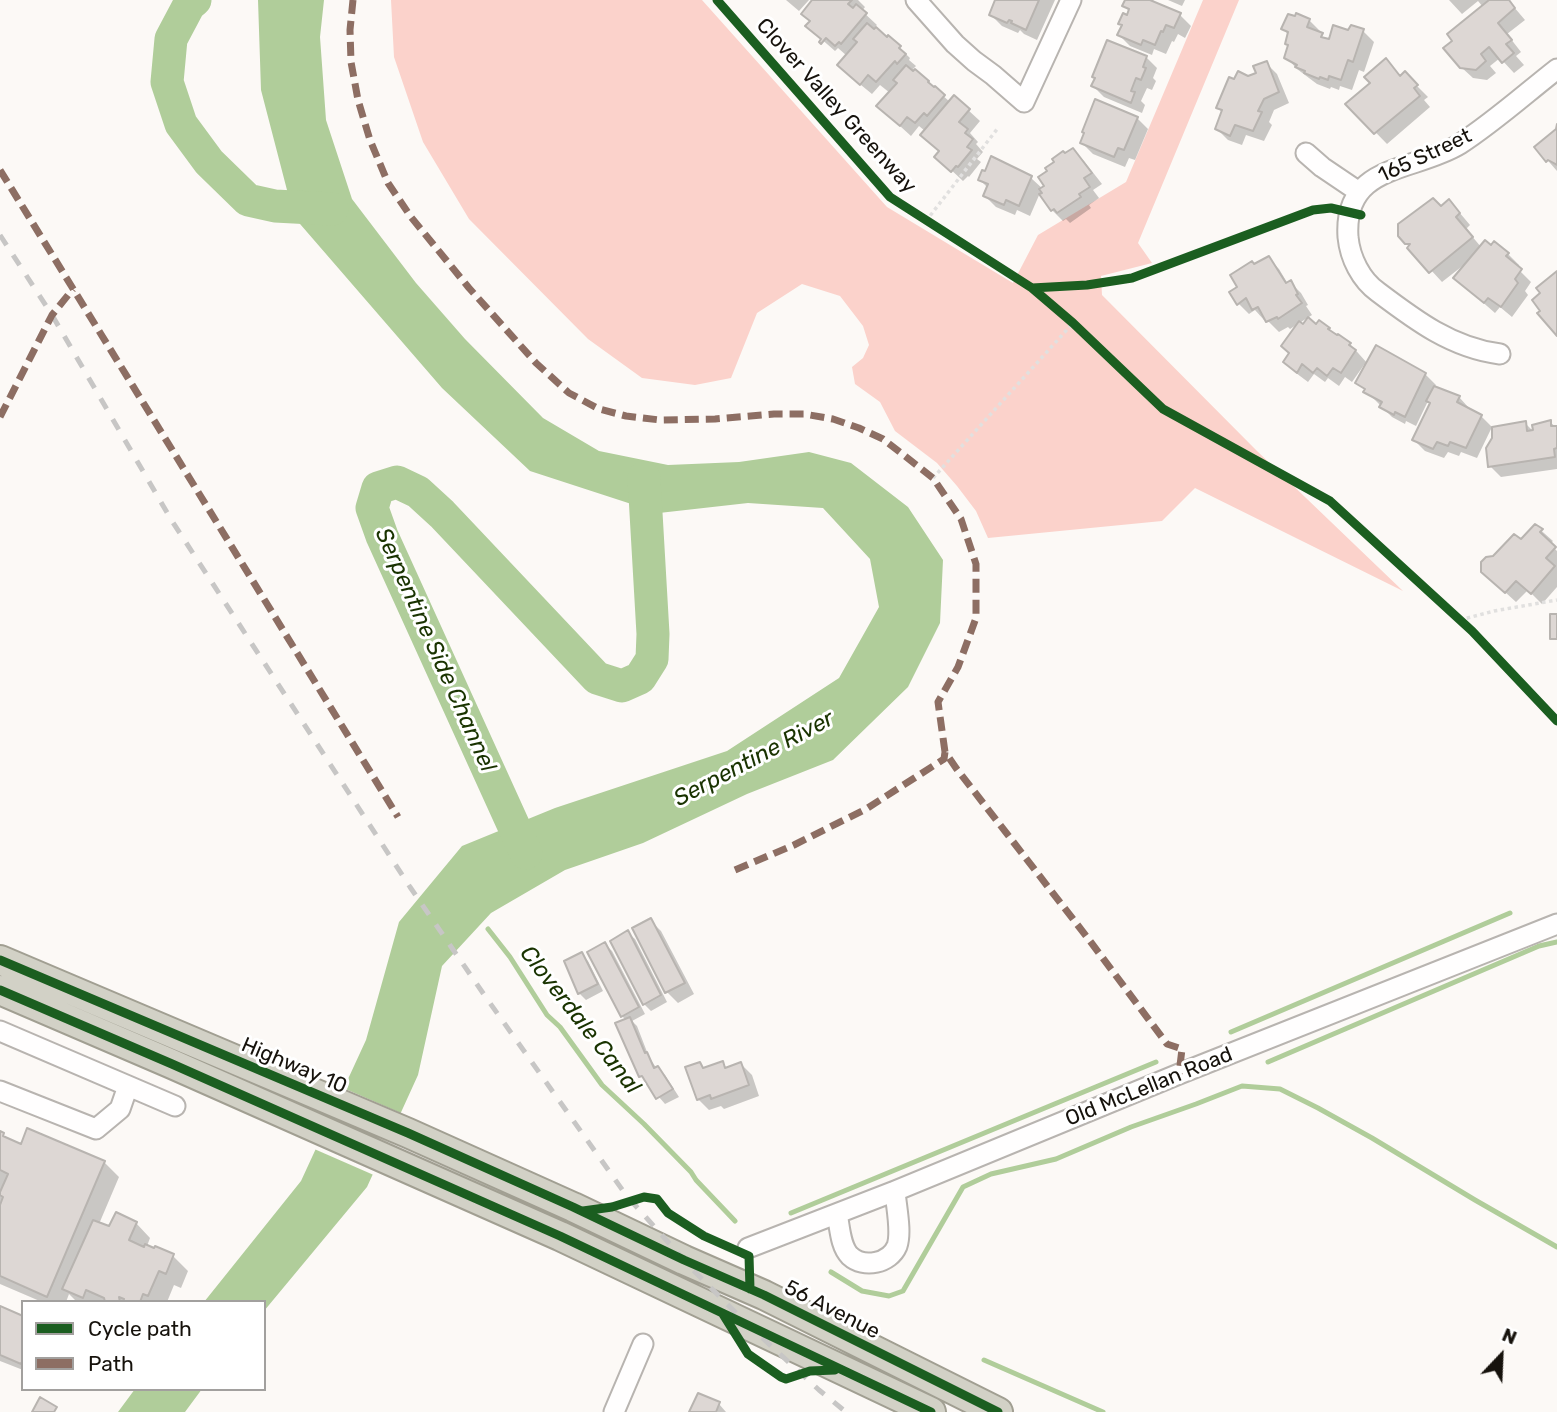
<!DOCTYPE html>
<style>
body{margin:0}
#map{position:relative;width:1557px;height:1412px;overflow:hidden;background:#fcf9f6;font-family:Rubik,sans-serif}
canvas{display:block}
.legend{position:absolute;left:21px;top:1300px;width:245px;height:91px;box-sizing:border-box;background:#fff;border:2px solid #a2a09e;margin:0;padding:9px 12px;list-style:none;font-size:21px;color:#16120c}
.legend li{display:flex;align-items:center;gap:14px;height:35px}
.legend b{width:35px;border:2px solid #a2a09e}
.north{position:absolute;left:1466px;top:1321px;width:70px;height:70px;-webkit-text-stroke:5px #fff;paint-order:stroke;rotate:23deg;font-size:19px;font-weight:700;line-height:28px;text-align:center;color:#16120c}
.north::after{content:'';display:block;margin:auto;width:24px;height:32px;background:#16120c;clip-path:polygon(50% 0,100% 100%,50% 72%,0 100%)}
</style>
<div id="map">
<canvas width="1557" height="1412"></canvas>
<ul class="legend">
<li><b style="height:9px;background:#1b5e20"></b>Cycle path</li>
<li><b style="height:9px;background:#8d6e63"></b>Path</li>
</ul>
<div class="north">N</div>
</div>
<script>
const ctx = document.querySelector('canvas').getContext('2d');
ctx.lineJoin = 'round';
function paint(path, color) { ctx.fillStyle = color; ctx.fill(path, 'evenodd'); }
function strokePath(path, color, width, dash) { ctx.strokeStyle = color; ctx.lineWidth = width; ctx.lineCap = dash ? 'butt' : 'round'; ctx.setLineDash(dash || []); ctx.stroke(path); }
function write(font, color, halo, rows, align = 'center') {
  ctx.font = font + ' Rubik,sans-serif'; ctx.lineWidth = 6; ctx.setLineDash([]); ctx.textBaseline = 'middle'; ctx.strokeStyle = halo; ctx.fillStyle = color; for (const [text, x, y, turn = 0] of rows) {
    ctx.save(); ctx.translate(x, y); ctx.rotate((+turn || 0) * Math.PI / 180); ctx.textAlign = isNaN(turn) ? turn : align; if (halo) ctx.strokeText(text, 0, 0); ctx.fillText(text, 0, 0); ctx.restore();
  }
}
paint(new Path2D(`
 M 391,0 L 702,0 L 887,207 L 1013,283 L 1038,235 L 1126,182 L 1203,0 L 1239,0 L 1138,243 L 1152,263 L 1101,276 L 1102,295 L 1257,451 L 1403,591 L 1195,488 L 1162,521 L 988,538 L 976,511 L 957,486 L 937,463 L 895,431 L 880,402 L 855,384 L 852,367 L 863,358 L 869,345 L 863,326 L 840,296 L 802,284 L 757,313 L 731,378 L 695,385 L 642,378 L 588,339 L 469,219 L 423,142 L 394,57 Z`), '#fbd2cb');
paint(new Path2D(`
 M 258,0 L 324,0 L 320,37 L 326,120 L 352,199 L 416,283 L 465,339 L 543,418 L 599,451 L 668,465 L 739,462 L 809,452 L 851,463 L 908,507 L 943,560 L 940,623 L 908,687 L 833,760 L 747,794 L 643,843 L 565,870 L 491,913 L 442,966 L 418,1075 L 367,1187 L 264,1311 L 264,1302 L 204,1302 L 301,1181 L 366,1040 L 399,922 L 462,846 L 555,808 L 727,751 L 839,678 L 879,607 L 870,559 L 823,508 L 748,503 L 659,513 L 530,471 L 442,388 L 294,217 L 261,90 Z
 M 135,1389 L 202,1389 L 185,1412 L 118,1412 Z`), '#b0cd9a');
paint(new Path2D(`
 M 341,1087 L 403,1114 L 376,1176 L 312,1148 Z`), '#fcf9f6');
paint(new Path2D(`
 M 786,0 L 809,0 L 799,11 Z
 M 814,0 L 858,0 L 865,7 L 862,11 L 877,25 L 874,28 L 887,39 L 889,38 L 910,58 L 909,60 L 916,66 L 913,69 L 950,102 L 954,97 L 980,121 L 970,133 L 978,142 L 976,144 L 983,152 L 977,159 L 981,162 L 969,177 L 968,176 L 963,181 L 948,167 L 941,152 L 925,131 L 919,126 L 911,136 L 890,117 L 890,93 L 880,85 L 872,94 L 850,76 L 847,56 L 838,48 L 835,51 L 819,37 L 812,22 Z
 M 997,0 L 1055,0 L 1037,40 L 1024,34 L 1020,30 L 1018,33 L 1002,26 L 991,15 Z
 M 1127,0 L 1153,0 L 1159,6 L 1180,15 L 1191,26 L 1185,38 L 1178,34 L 1174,42 L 1172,41 L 1166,54 L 1154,49 L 1152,55 L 1130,46 L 1119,35 L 1123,26 L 1120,23 L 1128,17 L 1130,12 L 1124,6 Z
 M 1168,0 L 1185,0 L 1182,6 Z
 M 1449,0 L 1508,0 L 1525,20 L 1507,34 L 1521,52 L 1516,56 L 1524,65 L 1514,73 L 1500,58 L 1490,66 L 1496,73 L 1487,80 L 1473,78 L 1461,67 L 1483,7 L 1478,1 L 1462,14 Z
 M 1309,20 L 1320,31 L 1319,34 L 1329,42 L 1349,32 L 1363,31 L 1374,42 L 1364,72 L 1359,70 L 1352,90 L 1340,86 L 1339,90 L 1331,87 L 1330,89 L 1317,84 L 1297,69 L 1286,57 L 1289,46 L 1289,35 L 1283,29 Z
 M 1146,57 L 1157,68 L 1153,78 L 1156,81 L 1152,90 L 1147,88 L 1141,101 L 1145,105 L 1142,113 L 1104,97 L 1093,86 Z
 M 1386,61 L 1401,77 L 1405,74 L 1428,97 L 1424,100 L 1430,107 L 1387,144 L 1348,104 L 1372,83 Z
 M 1266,63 L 1277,74 L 1289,103 L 1274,110 L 1269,122 L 1272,125 L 1264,141 L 1246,135 L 1242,145 L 1228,140 L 1217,129 L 1223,113 L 1218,108 L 1235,82 L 1258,74 Z
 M 1137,118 L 1148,129 L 1135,160 L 1129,158 L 1125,167 L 1093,154 L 1082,143 Z
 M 1557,131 L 1557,171 L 1536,147 Z
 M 1073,150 L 1084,161 L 1102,184 L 1093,190 L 1099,198 L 1089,205 L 1091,208 L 1070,223 L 1066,219 L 1063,221 L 1052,210 L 1040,193 L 1030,216 L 1017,210 L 1015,215 L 996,207 L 985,196 L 988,188 L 980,180 L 1031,178 L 1043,189 L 1065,155 Z
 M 1441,208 L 1459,212 L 1470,225 L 1466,229 L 1481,247 L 1508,254 L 1519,265 L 1517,268 L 1531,282 L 1525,291 L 1528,295 L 1512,317 L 1500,307 L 1495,313 L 1455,278 L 1466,265 L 1465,264 L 1442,282 L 1406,243 Z
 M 1268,258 L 1279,269 L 1288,284 L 1290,282 L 1301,293 L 1308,305 L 1306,306 L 1312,315 L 1290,329 L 1288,327 L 1279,332 L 1266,319 L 1264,320 L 1255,310 L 1249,314 L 1238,303 L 1240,287 L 1254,266 Z
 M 1319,322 L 1337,338 L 1350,344 L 1368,364 L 1425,374 L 1436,385 L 1434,388 L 1459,397 L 1469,408 L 1469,410 L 1481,416 L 1492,427 L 1477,458 L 1461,452 L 1459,456 L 1448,452 L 1444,458 L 1425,451 L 1414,440 L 1431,404 L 1428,401 L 1416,426 L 1406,421 L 1405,424 L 1392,417 L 1358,383 L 1366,366 L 1364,365 L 1352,382 L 1345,377 L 1339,386 L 1328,378 L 1325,382 L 1314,374 L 1308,382 L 1296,373 L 1285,362 Z
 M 1550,422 L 1557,428 L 1557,469 L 1501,477 L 1490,466 L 1525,423 L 1535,433 Z
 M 1536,526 L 1553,541 L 1550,544 L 1557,551 L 1557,587 L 1542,604 L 1528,590 L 1516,602 L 1494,582 L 1494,558 L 1521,541 Z
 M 650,920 L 661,931 L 694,994 L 678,1003 L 667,992 Z
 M 628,933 L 635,939 L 667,1002 L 651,1011 L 644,1004 Z
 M 605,944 L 612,951 L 645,1014 L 632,1021 L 637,1026 L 649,1057 L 657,1069 L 665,1075 L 679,1097 L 665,1104 L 641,1076 L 627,1021 L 622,1016 Z
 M 581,954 L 588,961 L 603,991 L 586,1000 L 579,993 Z
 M 722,1063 L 728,1069 L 741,1064 L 752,1075 L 759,1096 L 724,1109 L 721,1106 L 709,1110 L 698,1099 L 700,1064 L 705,1069 Z
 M 0,1133 L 10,1141 L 22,1146 L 104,1162 L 119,1177 L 99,1224 L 110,1229 L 136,1223 L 150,1238 L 147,1246 L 155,1250 L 156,1248 L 173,1256 L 188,1271 L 181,1288 L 174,1285 L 167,1302 L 77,1302 L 69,1294 L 66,1302 L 42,1302 L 0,1284 Z
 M 0,1310 L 23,1318 L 23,1370 L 0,1361 Z
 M 698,1395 L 719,1404 L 726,1412 L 691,1412 Z`), '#0003');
strokePath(new Path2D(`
 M 488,929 L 510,957 L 547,1015 L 560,1027 L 602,1085 L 644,1124 L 691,1172 L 696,1180 L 735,1221
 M 1231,1032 L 1510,913
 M 1268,1062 L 1539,946 L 1557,942
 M 791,1213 L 1156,1062
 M 831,1272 L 862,1291 L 889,1296 L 903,1291 L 963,1187 L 991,1174 L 1056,1159 L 1131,1127 L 1196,1104 L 1242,1086 L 1280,1089 L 1318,1108 L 1372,1138 L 1475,1200 L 1557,1247
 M 984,1360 L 1103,1412`), '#b0cd9a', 5);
strokePath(new Path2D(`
 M 195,0 L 189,5 L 171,39 L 167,82 L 181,124 L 209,162 L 248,200 L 275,206 L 332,209
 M 526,853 L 382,536 L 372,508 L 378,488 L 397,482 L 418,492 L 442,514 L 597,678 L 622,686 L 640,678 L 652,659 L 653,634 L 644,478`), '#b0cd9a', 33);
const building = new Path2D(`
 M 812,0 L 852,0 L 848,4 L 853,8 L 856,4 L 867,13 L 841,44 L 839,42 L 835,46 L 826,38 L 821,44 L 819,42 L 821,39 L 805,26 L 810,21 L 801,14 Z
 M 995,0 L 1039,0 L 1026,30 L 1011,23 L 1012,21 L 1009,20 L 1007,23 L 989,15 Z
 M 1125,0 L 1150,0 L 1181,13 L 1174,28 L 1166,25 L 1163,32 L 1161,31 L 1155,45 L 1143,40 L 1141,45 L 1117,35 L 1122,25 L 1118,24 L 1123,13 L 1127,15 L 1129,9 L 1122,6 Z
 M 1489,0 L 1509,0 L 1515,8 L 1498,23 L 1512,40 L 1506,44 L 1514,53 L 1502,63 L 1489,47 L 1481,54 L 1486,61 L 1476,70 L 1460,68 L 1443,48 L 1452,41 L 1447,34 Z
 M 1296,13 L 1310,19 L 1307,27 L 1323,33 L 1321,37 L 1329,39 L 1333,25 L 1348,30 L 1351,25 L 1364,29 L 1353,62 L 1348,60 L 1341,80 L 1329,76 L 1328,80 L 1320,77 L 1319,79 L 1304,73 L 1305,71 L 1295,67 L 1297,65 L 1284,58 L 1288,45 L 1285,44 L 1288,32 L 1281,29 L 1288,14 L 1295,16 Z
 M 867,23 L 874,29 L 876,27 L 887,37 L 888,35 L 901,46 L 899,48 L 906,54 L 897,64 L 895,61 L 876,82 L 868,75 L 860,85 L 837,65 L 857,42 L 853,39 Z
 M 1107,40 L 1147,56 L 1143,67 L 1146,68 L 1141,80 L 1136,78 L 1131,91 L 1135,92 L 1131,103 L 1091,86 L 1095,78 L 1092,77 Z
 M 1386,58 L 1400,76 L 1405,71 L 1418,85 L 1414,88 L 1420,96 L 1374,134 L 1345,104 L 1370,83 L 1364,77 Z
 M 1267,61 L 1279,92 L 1264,99 L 1258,111 L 1262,112 L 1253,131 L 1235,125 L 1230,136 L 1215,129 L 1222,110 L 1216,108 L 1229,77 L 1234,79 L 1238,71 L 1248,76 L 1256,73 L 1253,66 Z
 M 906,65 L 913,71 L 915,69 L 929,81 L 928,82 L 934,87 L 935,86 L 945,95 L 927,116 L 924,113 L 915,123 L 907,117 L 900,126 L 876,106 L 897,83 L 893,80 Z
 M 954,95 L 970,109 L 959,122 L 968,129 L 965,133 L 973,139 L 967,147 L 972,150 L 958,167 L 956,166 L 951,172 L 934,157 L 939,151 L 920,135 Z
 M 1095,99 L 1138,117 L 1124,150 L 1118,148 L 1114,157 L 1080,143 L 1084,133 L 1082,132 Z
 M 1557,124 L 1557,165 L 1548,160 L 1546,162 L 1534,147 L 1556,129 Z
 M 1073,148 L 1092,173 L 1084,178 L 1090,187 L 1079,194 L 1081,197 L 1057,213 L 1054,209 L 1051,211 L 1039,194 L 1042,193 L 1039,189 L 1044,186 L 1038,177 L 1047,171 L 1045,168 L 1054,162 L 1052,159 L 1063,151 L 1065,153 Z
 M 991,156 L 1032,176 L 1019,206 L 1006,200 L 1004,205 L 983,196 L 988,184 L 978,180 L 982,170 L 985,171 Z
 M 1433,198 L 1441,206 L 1449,199 L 1460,213 L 1456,217 L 1473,237 L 1429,273 L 1407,248 L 1410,244 L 1405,244 L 1398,236 L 1398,224 Z
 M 1485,240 L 1491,245 L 1494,241 L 1509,253 L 1506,256 L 1522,269 L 1515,279 L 1518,283 L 1501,307 L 1488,298 L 1484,303 L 1453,278 Z
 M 1269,256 L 1286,283 L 1291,280 L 1298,294 L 1296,295 L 1302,303 L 1278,319 L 1277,317 L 1266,322 L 1258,307 L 1252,310 L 1246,298 L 1237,305 L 1229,292 L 1237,287 L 1230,275 L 1252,261 L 1254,264 Z
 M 1557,271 L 1557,336 L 1537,313 L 1540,311 L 1532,300 L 1540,293 L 1536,288 Z
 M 1308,317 L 1316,324 L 1319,320 L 1330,328 L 1328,329 L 1337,335 L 1338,334 L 1351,343 L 1349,345 L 1356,350 L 1341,373 L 1333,368 L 1327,376 L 1317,368 L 1313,373 L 1302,364 L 1297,373 L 1283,362 L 1289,353 L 1281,346 L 1299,321 L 1303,324 Z
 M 1376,345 L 1426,373 L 1405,417 L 1395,412 L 1394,415 L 1379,407 L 1382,402 L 1363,392 L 1365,389 L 1355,383 Z
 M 1434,386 L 1460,396 L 1457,402 L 1482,415 L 1466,448 L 1450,442 L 1448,446 L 1437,442 L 1433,449 L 1412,440 L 1430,403 L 1426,401 Z
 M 1551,420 L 1551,426 L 1557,426 L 1557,448 L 1554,449 L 1555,457 L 1488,467 L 1486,448 L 1492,438 L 1492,427 L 1526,421 L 1527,431 L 1533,430 L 1532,425 Z
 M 1535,524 L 1543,529 L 1540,532 L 1556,547 L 1546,558 L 1555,566 L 1531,594 L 1516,581 L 1505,593 L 1481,572 L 1481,562 L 1486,557 L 1493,556 L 1514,534 L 1521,539 Z
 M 1550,614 L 1557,614 L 1557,639 L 1550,639 Z
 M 651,918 L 685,983 L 665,993 L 632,928 Z
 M 628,930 L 661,995 L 643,1005 L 610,941 Z
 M 605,942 L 639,1007 L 621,1017 L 587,952 Z
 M 582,952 L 598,984 L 578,994 L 564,961 Z
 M 630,1017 L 645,1053 L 647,1052 L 654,1068 L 658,1066 L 673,1089 L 656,1099 L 642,1076 L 639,1077 L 615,1023 Z
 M 723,1061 L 725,1068 L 741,1062 L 749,1085 L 711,1099 L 710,1095 L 697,1100 L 685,1067 L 700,1062 L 703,1068 Z
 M 27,1128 L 105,1161 L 47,1297 L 0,1276 L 0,1205 L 3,1197 L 0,1195 L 0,1192 L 8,1174 L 0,1170 L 0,1131 L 4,1133 L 3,1136 L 21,1144 Z
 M 116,1212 L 137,1222 L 129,1240 L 144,1247 L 145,1244 L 154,1248 L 155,1246 L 174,1254 L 166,1274 L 159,1271 L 148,1296 L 143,1294 L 140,1302 L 123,1302 L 124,1299 L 119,1297 L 120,1302 L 105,1302 L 104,1298 L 86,1290 L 83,1298 L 62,1289 L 93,1220 L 109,1226 Z
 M 0,1306 L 23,1316 L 23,1360 L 21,1364 L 0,1355 Z
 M 698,1393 L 720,1402 L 716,1412 L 689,1412 Z
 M 40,1397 L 57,1407 L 54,1412 L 32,1412 Z`);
paint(building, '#ddd7d4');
strokePath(building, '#b8b4b0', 2);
const minor = new Path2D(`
 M 916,0 L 955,44 L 974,61 L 993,75 L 1024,102 L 1071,0
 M 1306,153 L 1322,167 L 1359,192
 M 1500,354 C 1452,348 1415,320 1378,292 C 1361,280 1350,258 1348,237 C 1343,163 1415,172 1460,144 C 1494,122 1525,94 1557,69
 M 0,1031 L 175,1106
 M 0,1091 L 96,1129 L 120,1109 L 128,1086
 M 837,1214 C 840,1227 840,1246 850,1256 C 864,1269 890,1263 897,1246 C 902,1232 896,1206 895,1191
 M 748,1248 L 895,1191 L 1179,1074 L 1557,924
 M 614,1412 L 643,1344`);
const highway = new Path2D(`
 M 0,960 L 408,1133 L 573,1207 L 684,1260 L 764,1295 L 998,1412
 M 0,990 L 172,1064 L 560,1236 L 931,1412`);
strokePath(minor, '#b8b4b0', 23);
strokePath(highway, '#a19f92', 32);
strokePath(new Path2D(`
 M 926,221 L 998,128
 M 933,478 L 1073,323
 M 1460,620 L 1494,611 L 1557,600`), '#e1e0df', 3.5, [3.5, 3.5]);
strokePath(minor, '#fffefe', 19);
strokePath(highway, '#d2d1c6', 28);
strokePath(new Path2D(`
 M 0,235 L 52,315 L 172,521 L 410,887 L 485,996 L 626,1195 L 693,1270 L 744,1321 L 819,1390 L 846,1412`), '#c7c6c5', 5, [12, 12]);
strokePath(new Path2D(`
 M 353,0 L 350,30 L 351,62 L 358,100 L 370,140 L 388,183 L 411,217 L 469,288 L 536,363 L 569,393 L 599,409 L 626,416 L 660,420 L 715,419 L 774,414 L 804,414 L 833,419 L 859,428 L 883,439 L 933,478 L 961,519 L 976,564 L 976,618 L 958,667 L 938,702 L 945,752
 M 0,170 L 398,817
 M 0,417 L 52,315 L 73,289
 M 735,870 L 794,845 L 866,809 L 944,759 L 945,752 L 956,768 L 1090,941 L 1167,1044 L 1182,1049 L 1179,1074`), '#8d6e63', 7, [14, 7]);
strokePath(new Path2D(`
 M 717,0 L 890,197 L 1032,288 L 1073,323 L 1163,409 L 1330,501 L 1472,631 L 1557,721
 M 1032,288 L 1087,285 L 1132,278 L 1313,210 L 1331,208 L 1361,215
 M 0,960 L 408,1133 L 573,1207 L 684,1260 L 764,1295 L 998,1412
 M 0,990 L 172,1064 L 560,1236 L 931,1412
 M 583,1211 L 612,1207 L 644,1197 L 657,1199 L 668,1213 L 704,1236 L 749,1256 L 750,1289
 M 723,1314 L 748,1354 L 781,1377 L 786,1379 L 810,1371 L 835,1370`), '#1b5e20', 9);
write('21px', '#16120c', '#fff', [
 ["Clover Valley Greenway",836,106,48],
 ["165 Street",1425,156,-25],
 ["Highway 10",294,1066,23],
 ["Old McLellan Road",1149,1087,-22],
 ["56 Avenue",832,1310,27]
]);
write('italic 23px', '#193300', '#fff', [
 ["Serpentine Side Channel",435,650,66],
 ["Serpentine River",754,759,-28],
 ["Cloverdale Canal",580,1020,52]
]);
</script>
